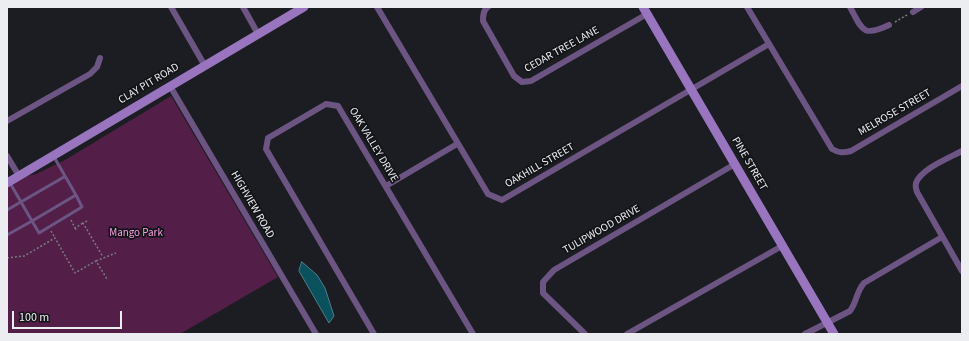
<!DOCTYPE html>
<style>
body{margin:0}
#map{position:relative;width:969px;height:341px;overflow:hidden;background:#1c1d22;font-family:"Source Sans 3",sans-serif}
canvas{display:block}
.frame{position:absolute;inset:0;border:8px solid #ecedf0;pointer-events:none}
.scale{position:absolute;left:12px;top:311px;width:110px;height:18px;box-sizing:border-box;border:2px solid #ecedf0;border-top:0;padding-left:5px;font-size:12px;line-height:14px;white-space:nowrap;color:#ecedf0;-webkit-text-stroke:3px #131418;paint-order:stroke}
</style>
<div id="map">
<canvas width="969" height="341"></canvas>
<div class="frame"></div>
<div class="scale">100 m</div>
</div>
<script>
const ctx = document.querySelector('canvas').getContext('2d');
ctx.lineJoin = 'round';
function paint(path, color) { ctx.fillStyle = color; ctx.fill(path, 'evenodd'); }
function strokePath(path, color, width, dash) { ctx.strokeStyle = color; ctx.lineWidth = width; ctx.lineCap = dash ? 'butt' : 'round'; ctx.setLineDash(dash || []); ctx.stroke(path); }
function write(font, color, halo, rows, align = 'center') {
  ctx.font = font + ' "Source Sans 3",sans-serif'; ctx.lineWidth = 3.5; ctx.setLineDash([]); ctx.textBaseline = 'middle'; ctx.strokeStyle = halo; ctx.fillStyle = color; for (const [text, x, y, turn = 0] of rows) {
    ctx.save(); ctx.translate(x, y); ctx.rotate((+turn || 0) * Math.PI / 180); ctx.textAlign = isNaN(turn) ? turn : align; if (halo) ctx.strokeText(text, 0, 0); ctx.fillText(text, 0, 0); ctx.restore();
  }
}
paint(new Path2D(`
 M 171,96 L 278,277 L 180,334 L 7,334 L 7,185 L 21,177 L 36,174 L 65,160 Z`), '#531e48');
const water = new Path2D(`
 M 302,262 L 317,275 L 325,288 L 334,316 L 329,323 L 299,271 Z`);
paint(water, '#0a505d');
strokePath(water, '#4e7f89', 1);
strokePath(new Path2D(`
 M 895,22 L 907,15
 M 71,220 L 75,228 L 83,223
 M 87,221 L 83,223 L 103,257
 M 75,228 L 77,231
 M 51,231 L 55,238
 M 7,258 L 24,256 L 55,238 L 75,273 L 96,261 L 107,279
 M 96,261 L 116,253`), '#797a7e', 1.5, [2, 2]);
strokePath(new Path2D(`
 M 10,183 L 32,221 L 76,195 L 54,157
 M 7,210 L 64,177
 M 7,235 L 32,221 L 39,233 L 82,207 L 76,195`), '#6c5583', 3);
strokePath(new Path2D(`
 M 171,7 L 205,66
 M 243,7 L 258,34
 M 377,7 L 488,194 L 502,200 L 769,44
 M 488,7 C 483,10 483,16 483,21 L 514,76 L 522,82 L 531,81 L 647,14
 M 747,7 L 832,149 C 839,153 843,153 851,151 L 962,86
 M 850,7 C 862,29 862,38 889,25
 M 913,12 L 921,7
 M 170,86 L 316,334
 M 7,121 L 90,74 L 97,67 L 100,58
 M 962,151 C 949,158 921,169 916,183 C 915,186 916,189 917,192 L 962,271
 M 7,156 L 19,176
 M 386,186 L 457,144
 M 374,334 L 266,149 L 268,138 L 326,104 L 338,106 L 473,334
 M 585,334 L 543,293 L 543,282 L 554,270 L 735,164
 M 627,334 L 782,246
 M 805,334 L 850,311 C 857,302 856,292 864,283 L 942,237`), '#6c5583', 6);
strokePath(new Path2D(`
 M 643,7 L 834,334
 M 7,183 L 304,7`), '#9974bf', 9);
write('11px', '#ecedf0', '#131418', [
 ["CEDAR TREE LANE",562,50,-29],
 ["CLAY PIT ROAD",149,84,-31],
 ["MELROSE STREET",895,113,-30],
 ["OAK VALLEY DRIVE",373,145,59],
 ["PINE STREET",749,164,60],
 ["OAKHILL STREET",540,166,-30],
 ["HIGHVIEW ROAD",252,205,60],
 ["TULIPWOOD DRIVE",602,230,-30]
]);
write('11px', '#fa9de3', '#131418', [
 ["Mango Park",136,234]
]);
</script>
